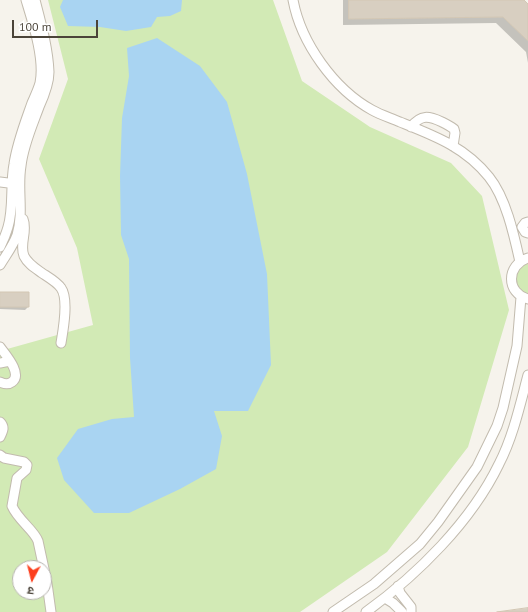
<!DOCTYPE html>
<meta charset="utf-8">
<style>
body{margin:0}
#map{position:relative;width:528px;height:612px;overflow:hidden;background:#f6f3ec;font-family:"PT Sans","Noto Sans Devanagari",sans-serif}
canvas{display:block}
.north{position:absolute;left:12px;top:560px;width:40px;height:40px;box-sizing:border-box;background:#fff;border:1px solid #b7b4b0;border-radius:50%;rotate:187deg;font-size:11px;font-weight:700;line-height:16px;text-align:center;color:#4b4439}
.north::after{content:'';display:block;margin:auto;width:14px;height:18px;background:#fc3f1d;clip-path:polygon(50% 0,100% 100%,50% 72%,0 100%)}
.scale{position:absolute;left:12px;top:20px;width:86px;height:18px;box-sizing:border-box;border:2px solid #4b4439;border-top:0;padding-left:5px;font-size:12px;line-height:14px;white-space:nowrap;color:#4b4439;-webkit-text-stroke:3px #fff;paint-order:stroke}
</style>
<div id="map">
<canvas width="528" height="612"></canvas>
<div class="north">उ</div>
<div class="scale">100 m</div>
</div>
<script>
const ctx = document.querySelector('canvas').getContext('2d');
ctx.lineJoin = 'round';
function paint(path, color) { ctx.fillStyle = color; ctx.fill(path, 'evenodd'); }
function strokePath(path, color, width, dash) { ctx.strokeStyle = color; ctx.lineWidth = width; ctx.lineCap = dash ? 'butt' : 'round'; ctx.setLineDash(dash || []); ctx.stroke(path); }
paint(new Path2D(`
 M 48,0 L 273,0 L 302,81 L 370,127 L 451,163 L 482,196 L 509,310 L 468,447 L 387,552 L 300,612 L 0,612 L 0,351 L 93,325 L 77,248 L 39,159 L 68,79 ZM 20,568 L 44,568 L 44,592 L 20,592 Z
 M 528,263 L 528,297 L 516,290 L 514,274 L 522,265 Z`), '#d2eab5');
paint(new Path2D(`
 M 63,0 L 182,0 L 181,11 L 170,16 L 157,17 L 151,27 L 126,31 L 100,27 L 68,26 L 60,7 Z
 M 157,38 L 200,66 L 227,102 L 247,174 L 267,274 L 271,365 L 248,411 L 214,411 L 222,436 L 216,469 L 180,489 L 129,513 L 94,513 L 64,480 L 57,458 L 78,429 L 112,419 L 134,417 L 130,358 L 129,259 L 121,235 L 120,176 L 122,118 L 129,76 L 127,48 Z`), '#a9d4f2');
paint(new Path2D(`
 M 343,0 L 523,0 L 528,5 L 528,63 L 526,52 L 496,23 L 343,25 Z
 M 0,293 L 28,307 L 25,310 L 0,309 Z`), '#0003');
const building = new Path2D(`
 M 349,0 L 524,0 L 528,4 L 528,41 L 503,17 L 349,19 Z
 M 0,292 L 29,292 L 29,307 L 0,307 Z
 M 528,608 L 528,612 L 497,612 Z`);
paint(building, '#d8cfc1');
strokePath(building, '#d3c7b4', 1);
const minor = new Path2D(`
 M 293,0 C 301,43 334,89 372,110 C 381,115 391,118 400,122 C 435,136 465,147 489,177 C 506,198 514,235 520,262
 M 411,127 C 421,114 429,116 442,122 C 446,124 450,126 454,129 L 455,133 L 453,146
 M 0,182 L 16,184
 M 23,219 C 28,231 19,244 24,256 C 28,264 35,268 42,273 C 48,277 57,282 61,288 C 69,299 63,331 61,343
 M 528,222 L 525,223 L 522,227 L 525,232 L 528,233
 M 0,247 C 3,241 6,234 8,227 C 14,207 10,185 14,164 C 17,143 25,123 32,103 C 35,96 38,90 40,83 C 45,59 33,23 26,0
 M 528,258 C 506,265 506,293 528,299
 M 0,265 C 6,255 13,246 17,235 C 24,212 17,189 21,166 C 23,146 32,126 39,107 C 44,96 49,84 49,72 C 48,48 41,23 35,0
 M 0,347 C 5,354 23,374 12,382 C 8,385 4,384 0,382
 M 0,363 L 10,361
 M 0,422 C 5,427 3,431 0,437
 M 0,455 L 4,458 L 24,462 L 27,465 L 26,470 L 17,478 L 12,506 C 18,520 34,530 38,541 L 47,583 L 51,612
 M 398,586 L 400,593 L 411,607 L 411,612
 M 385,598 L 393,603 L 402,612
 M 333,612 L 374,584 L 420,544 L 438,522 L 477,467 L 497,426 L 503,408 L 517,346 L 521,297
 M 366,612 C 417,575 471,522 499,464 C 513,437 520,405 528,375`);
strokePath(minor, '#c2bbae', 11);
strokePath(minor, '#fff', 9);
</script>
